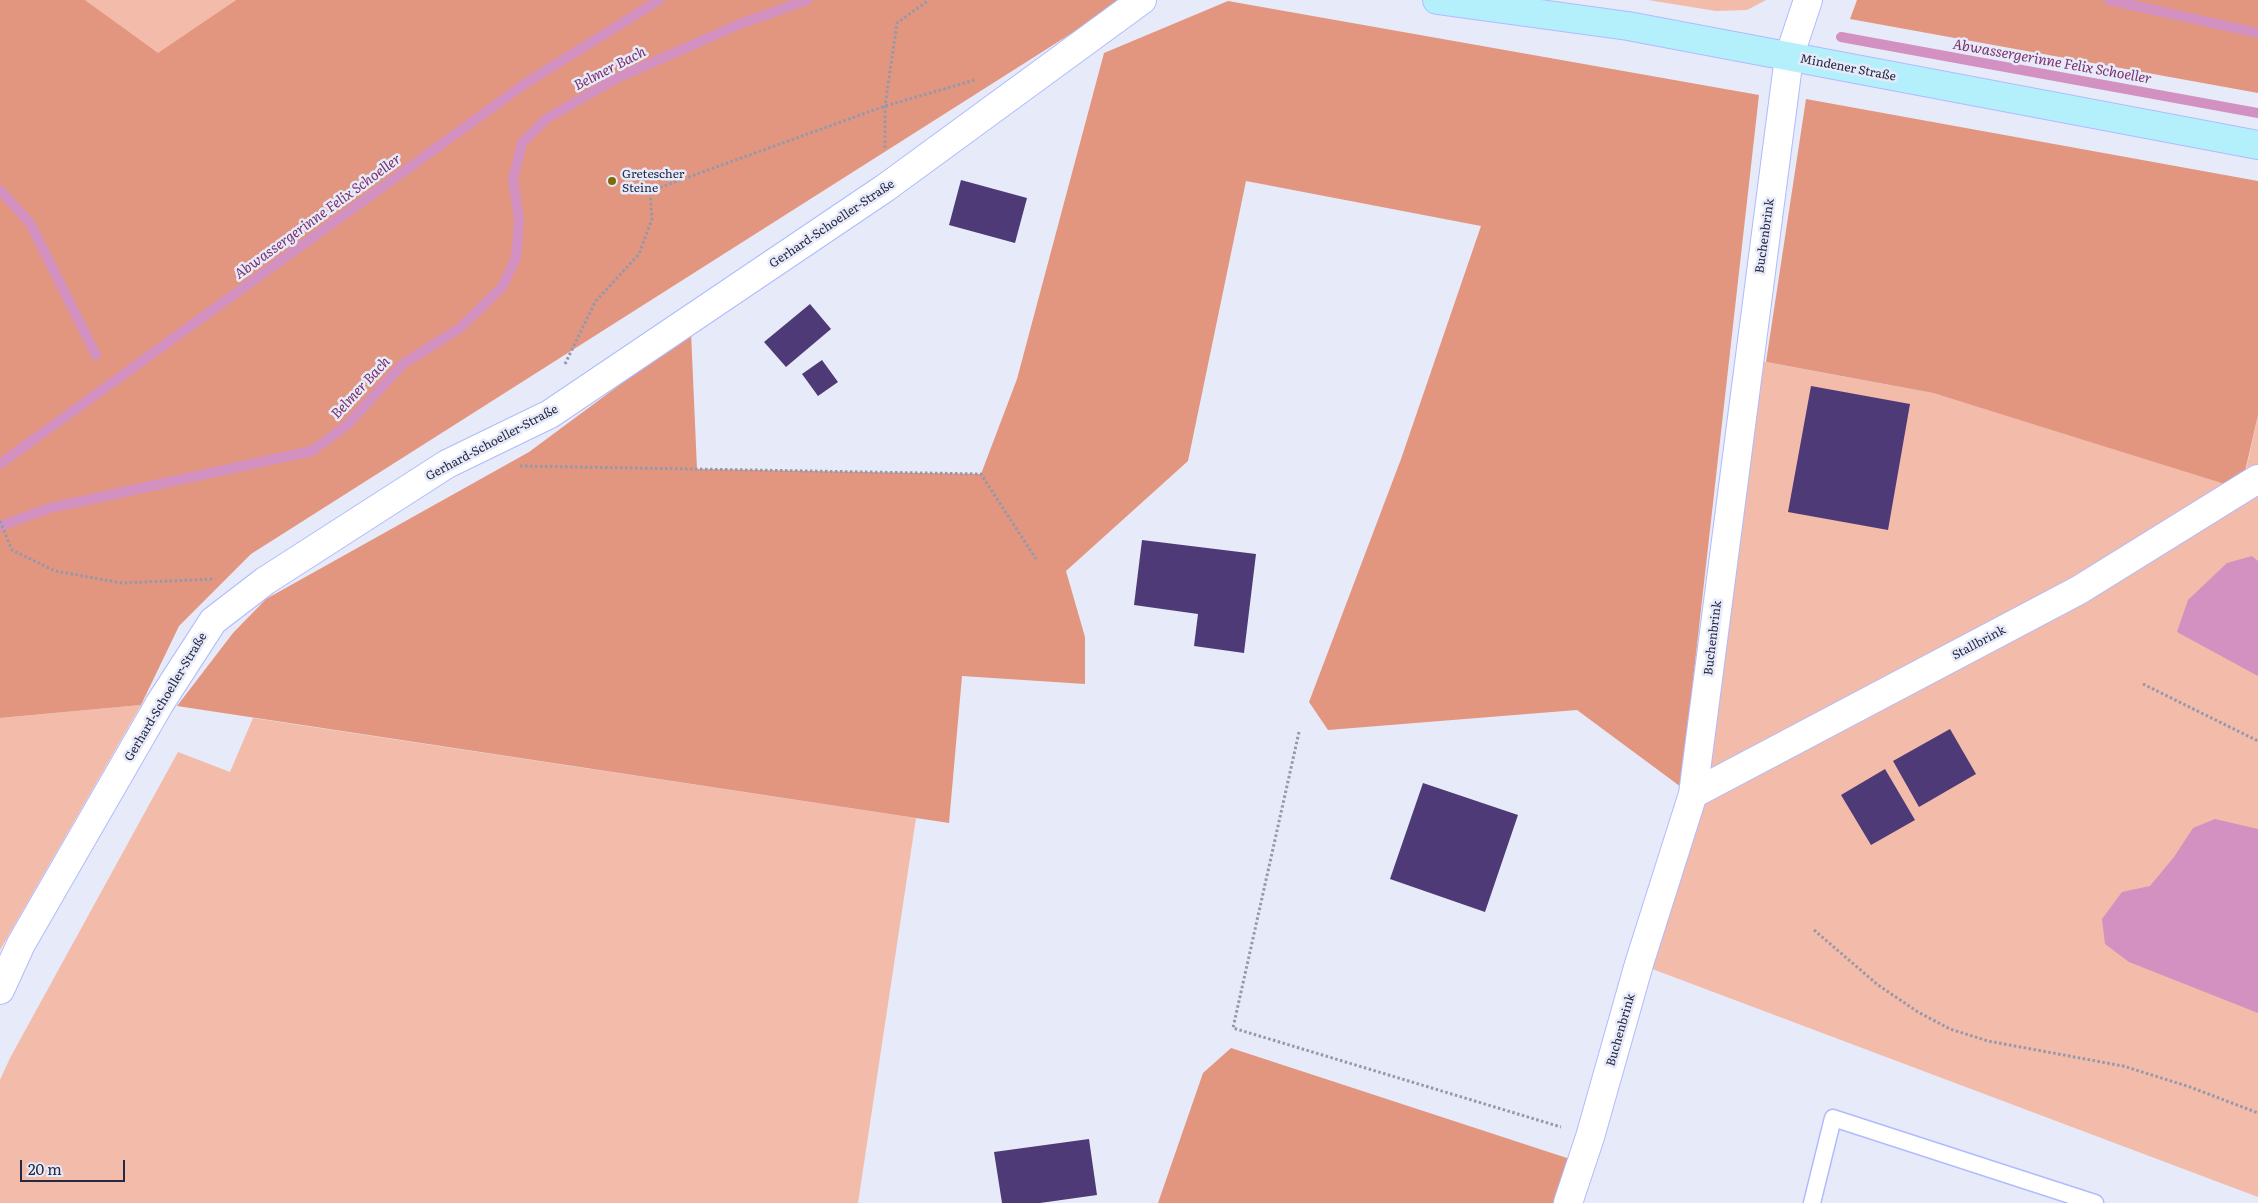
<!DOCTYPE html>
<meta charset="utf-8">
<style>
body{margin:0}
#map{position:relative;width:2258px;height:1203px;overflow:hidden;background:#e7eaf8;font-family:Literata,serif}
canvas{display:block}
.scale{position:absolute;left:20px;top:1160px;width:105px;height:22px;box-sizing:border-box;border:2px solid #252842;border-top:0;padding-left:6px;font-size:15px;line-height:18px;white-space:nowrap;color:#252842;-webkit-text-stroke:4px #e7eaf8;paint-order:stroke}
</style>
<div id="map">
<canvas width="2258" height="1203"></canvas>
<div class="scale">20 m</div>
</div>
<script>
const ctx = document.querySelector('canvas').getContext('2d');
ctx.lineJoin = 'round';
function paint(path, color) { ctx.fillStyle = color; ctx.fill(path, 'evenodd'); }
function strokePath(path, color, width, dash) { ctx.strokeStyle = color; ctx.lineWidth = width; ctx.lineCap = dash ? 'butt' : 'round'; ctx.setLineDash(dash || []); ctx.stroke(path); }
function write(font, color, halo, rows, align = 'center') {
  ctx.font = font + ' Literata,serif'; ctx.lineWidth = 5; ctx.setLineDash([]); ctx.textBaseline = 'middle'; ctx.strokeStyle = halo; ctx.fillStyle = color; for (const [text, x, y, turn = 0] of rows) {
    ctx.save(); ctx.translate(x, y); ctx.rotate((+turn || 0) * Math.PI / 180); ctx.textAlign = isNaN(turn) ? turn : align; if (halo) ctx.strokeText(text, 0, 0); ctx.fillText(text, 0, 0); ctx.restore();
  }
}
paint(new Path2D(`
 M 85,0 L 236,0 L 158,54 Z
 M 1648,0 L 1766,0 L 1747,10 L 1716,11 Z
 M 1749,359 L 1933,393 L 2242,488 L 2258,415 L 2258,1197 L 1639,964 L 1693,794 Z
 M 141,705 L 0,950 L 0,718 Z
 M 253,718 L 916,818 L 858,1203 L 0,1203 L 0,1080 L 10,1058 L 178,752 L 230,772 Z`), '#f3bbaa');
paint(new Path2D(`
 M 0,0 L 85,0 L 158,53 L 236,0 L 1124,0 L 251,554 L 179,626 L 141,705 L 0,718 Z
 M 1857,0 L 2258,0 L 2258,93 L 1850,19 Z
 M 1228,1 L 1759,95 L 1681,787 L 1577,710 L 1328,730 L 1309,702 L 1401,459 L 1481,226 L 1246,181 L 1188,461 L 1066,571 L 1085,637 L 1085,684 L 962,676 L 949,823 L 177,706 L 233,633 L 266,599 L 529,452 L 691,332 L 697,469 L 981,474 L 1017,379 L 1104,53 Z
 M 1806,99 L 2258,181 L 2258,415 L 2241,489 L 1933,393 L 1766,362 Z
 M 1231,1048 L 1570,1159 L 1555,1203 L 1158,1203 L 1203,1073 Z`), '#e3967f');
paint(new Path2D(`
 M 2252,556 L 2258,561 L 2258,676 L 2177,632 L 2188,600 L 2227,563 Z
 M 2215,819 L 2258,829 L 2258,1013 L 2129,962 L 2105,944 L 2102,919 L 2122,892 L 2150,886 L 2174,857 L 2193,828 Z`), '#d291c0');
strokePath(new Path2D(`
 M 2109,0 L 2258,33
 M 1841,37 L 2258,113
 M 0,190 L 30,223 L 96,355
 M 0,464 L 526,83 L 659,0
 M 0,526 L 50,508 L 312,451 L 347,425 L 403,364 L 460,328 L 502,287 L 516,258 L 519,220 L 513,179 L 522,143 L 546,119 L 615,79 L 740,24 L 807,0`), '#d291c0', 10);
paint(new Path2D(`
 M 961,180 L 1027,198 L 1015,243 L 949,225 Z
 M 810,304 L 831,329 L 786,367 L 764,342 Z
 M 822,360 L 838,382 L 818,396 L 802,374 Z
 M 1811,386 L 1910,404 L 1888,530 L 1788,512 Z
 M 1142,540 L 1256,554 L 1244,653 L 1194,646 L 1198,614 L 1134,605 Z
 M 1950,729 L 1976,774 L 1919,807 L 1893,761 Z
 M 1885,769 L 1915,820 L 1871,845 L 1841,795 Z
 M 1423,783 L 1518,815 L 1485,912 L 1390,879 Z
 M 1089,1139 L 1097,1195 L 1040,1203 L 1002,1203 L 994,1152 Z`), '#4e3a76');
const service = new Path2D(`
 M 1812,1203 L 1833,1118 L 2095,1203`);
const minor = new Path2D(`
 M 1693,794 L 2079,590 L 2258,479
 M 0,990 L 21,944 L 160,703 L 213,621 L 265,581 L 447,464 L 550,414 L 885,188 L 1142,0
 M 1568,1203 L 1590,1137 L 1639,964 L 1693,794 L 1789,57`);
const tertiary = new Path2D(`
 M 1789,57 L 1808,0`);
const secondary = new Path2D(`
 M 1437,0 L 1628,26 L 2258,145`);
strokePath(service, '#b0bbfe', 19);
strokePath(minor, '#b0bbfe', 30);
strokePath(tertiary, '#b0bbfe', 30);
strokePath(secondary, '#b0bbfe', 30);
strokePath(new Path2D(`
 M 885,148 L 885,106 L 897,23 L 929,0
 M 565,364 L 595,302 L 639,254 L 652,219 L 650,191 L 885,106 L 975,80
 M 520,466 L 981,474 L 1036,559
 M 0,521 L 12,550 L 55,571 L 122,583 L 215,579
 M 2143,684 L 2258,741
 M 1299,732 L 1233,1028 L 1561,1127
 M 1814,930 L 1878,985 L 1918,1012 L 1950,1029 L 1988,1041 L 2123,1066 L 2190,1087 L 2258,1113`), '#9598ab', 3, [2.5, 2.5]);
strokePath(service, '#fff', 16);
strokePath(minor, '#fff', 28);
strokePath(tertiary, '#fff', 28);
strokePath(secondary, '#b4f0fb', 28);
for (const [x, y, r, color] of [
 [612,181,5,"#7e6b05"]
]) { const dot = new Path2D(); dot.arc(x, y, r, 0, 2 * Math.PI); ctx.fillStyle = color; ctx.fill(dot); strokePath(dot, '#e7eaf8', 2); }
write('12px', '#252842', '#e7eaf8', [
 ["Mindener Straße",1848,68,11],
 ["Gerhard-Schoeller-Straße",832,224,-34],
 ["Buchenbrink",1765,236,-82],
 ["Gerhard-Schoeller-Straße",492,443,-28],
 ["Buchenbrink",1713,638,-83],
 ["Stallbrink",1979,643,-28],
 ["Gerhard-Schoeller-Straße",166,697,-59],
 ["Buchenbrink",1621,1030,-74]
]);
write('12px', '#252842', '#e7eaf8', [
 ["Gretescher",622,174],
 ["Steine",622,188]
], 'left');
write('italic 14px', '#7c306b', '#e7eaf8', [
 ["Abwassergerinne Felix Schoeller",2052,62,10],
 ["Belmer Bach",610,69,-27],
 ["Abwassergerinne Felix Schoeller",318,217,-36],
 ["Belmer Bach",361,388,-47]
]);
</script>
